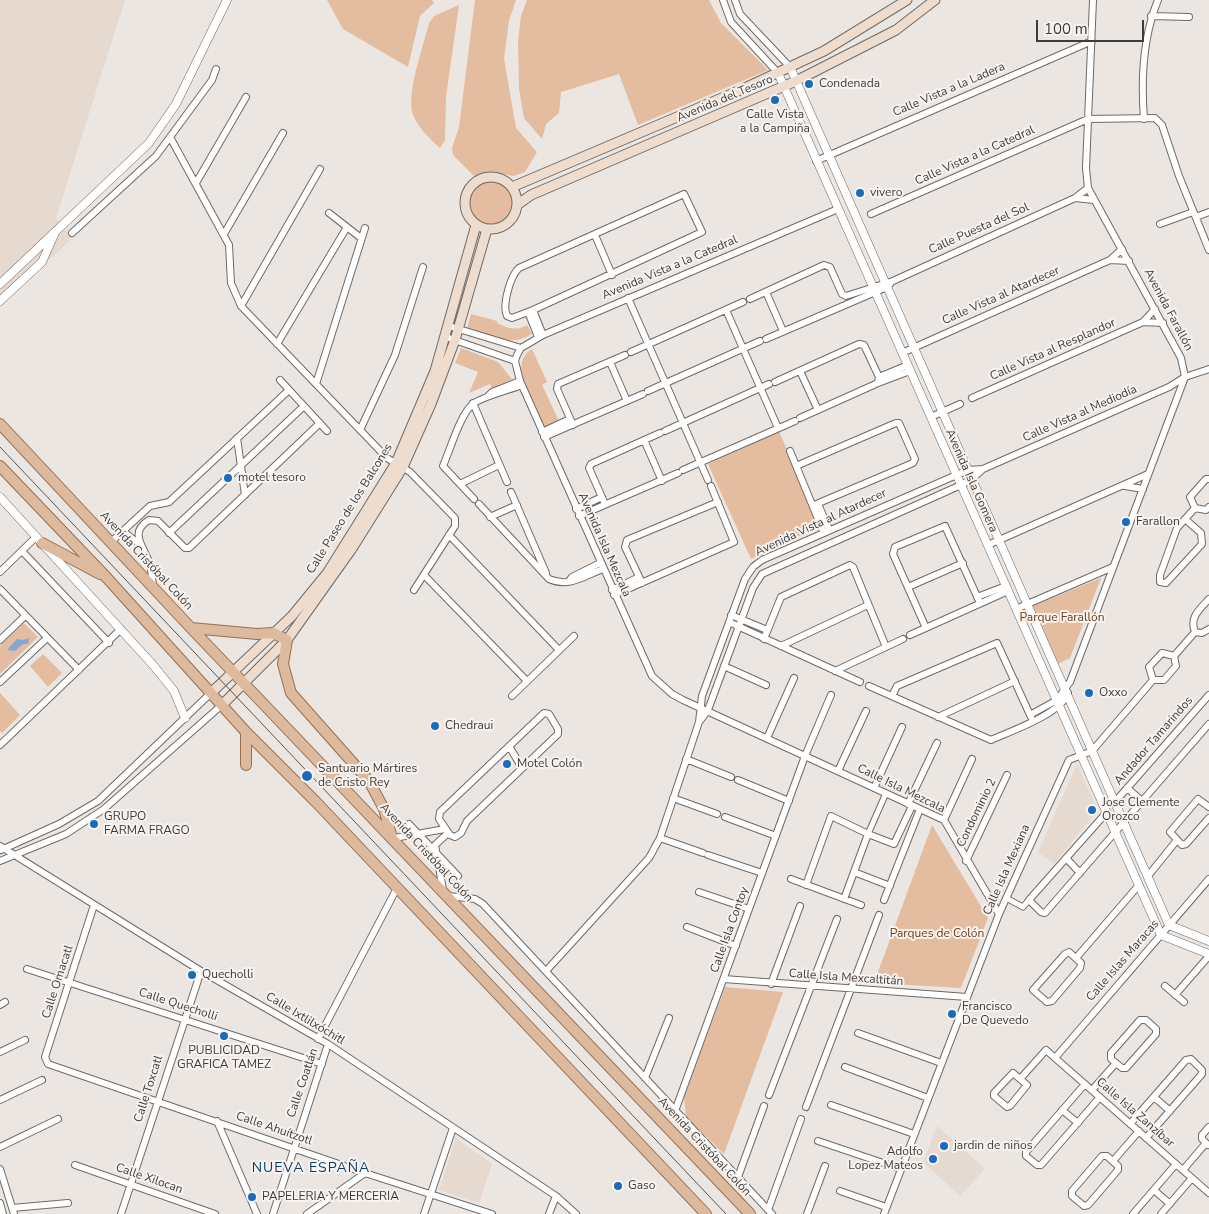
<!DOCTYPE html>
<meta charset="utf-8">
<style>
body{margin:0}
#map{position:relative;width:1209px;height:1214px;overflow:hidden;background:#ece6e2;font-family:"Nunito Sans",sans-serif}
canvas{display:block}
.scale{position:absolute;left:1036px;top:20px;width:108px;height:22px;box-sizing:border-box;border:2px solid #3e3c3a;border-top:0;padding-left:6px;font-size:15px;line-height:18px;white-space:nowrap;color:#3e3c3a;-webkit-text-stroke:4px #f9f3ef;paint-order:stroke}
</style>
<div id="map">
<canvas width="1209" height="1214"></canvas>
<div class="scale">100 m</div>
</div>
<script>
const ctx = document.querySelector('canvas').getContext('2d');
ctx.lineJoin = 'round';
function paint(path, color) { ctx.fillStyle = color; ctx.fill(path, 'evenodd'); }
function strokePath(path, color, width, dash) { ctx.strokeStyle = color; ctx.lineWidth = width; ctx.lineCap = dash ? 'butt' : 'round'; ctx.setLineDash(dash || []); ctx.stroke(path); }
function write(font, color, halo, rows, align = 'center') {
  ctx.font = font + ' "Nunito Sans",sans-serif'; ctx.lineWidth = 4; ctx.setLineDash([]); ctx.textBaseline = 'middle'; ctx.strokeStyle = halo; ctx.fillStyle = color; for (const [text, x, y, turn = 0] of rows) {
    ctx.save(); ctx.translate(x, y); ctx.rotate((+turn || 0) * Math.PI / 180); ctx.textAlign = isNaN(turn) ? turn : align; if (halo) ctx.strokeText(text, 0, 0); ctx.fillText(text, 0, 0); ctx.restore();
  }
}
paint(new Path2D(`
 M 0,0 L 125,0 L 56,218 L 72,238 L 0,308 Z
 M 1077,764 L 1098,810 L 1054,864 L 1038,852 Z
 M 937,1126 L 985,1169 L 960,1196 L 923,1162 Z
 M 456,1138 L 492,1164 L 479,1203 L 439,1190 Z`), '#e5d9d0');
paint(new Path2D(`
 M 327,0 L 432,0 L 434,3 L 420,16 L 408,67 L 343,29 Z
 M 475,0 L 516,0 L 509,21 L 504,59 L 516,128 L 537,152 L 525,172 L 514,176 L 489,172 L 474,176 L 453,155 L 452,148 L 459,127 Z
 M 527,0 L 709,0 L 721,23 L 768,70 L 638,125 L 619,74 L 561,92 L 559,113 L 546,124 L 542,139 L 524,118 L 519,89 L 518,41 L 521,16 Z
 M 459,5 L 446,97 L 445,140 L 440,148 C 430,139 415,125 412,111 C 408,87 423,48 429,23 L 434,16 Z
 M468 203a22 22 0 1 1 44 0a22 22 0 1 1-44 0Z
 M 471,314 L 497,321 L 497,323 C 508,329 516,331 527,325 L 532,334 C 510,348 489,336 467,328 Z
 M 461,348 L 498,362 L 512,379 L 492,388 L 490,384 L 469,393 L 478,372 L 455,363 Z
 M 532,349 L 547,382 L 542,385 L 559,421 L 547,428 L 544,427 C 534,406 506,364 532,349 Z
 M 779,431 L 820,526 L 751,559 L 708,464 Z
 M 1101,578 L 1070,658 L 1058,664 L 1033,606 Z
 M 23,624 L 25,624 L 38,637 L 0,674 L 0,646 Z
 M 43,654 L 62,673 L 48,687 L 30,666 Z
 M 0,693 L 20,715 L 2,733 L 0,731 Z
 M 932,825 L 988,918 L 961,988 L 874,983 Z
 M 725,987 L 783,992 L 724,1154 L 686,1117 L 684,1098 Z`), '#e4bc9f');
paint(new Path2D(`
 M 29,638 L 28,644 L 23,644 L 15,651 L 7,650 L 17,639 L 23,640 Z`), '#84a8d2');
const pedestrian = new Path2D(`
 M 868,834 L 886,793
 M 1006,898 L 1023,907 L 1029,900`);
const minor = new Path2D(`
 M 723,0 L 731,22 L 778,73
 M 735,0 L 740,14 L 790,67
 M 1151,16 L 1189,17
 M 1144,119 C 1141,80 1143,36 1158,0
 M 170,137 L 229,245 L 231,283 L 241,306 L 387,458 L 410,472 L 455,518 L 455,526 L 414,590
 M 816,161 L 1092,41
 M 196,183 L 246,97
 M 684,194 L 702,232 L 533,310 L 512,318 L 507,316 C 502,306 510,276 519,268 Z
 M 1075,198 L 1094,200
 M 838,209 L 543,335 L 521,348 L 517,355 L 515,361 L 520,381 L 652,676 L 672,694 L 683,700 L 944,820 L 999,914
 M 329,213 L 361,238
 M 871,214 L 1088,119 L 1155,118 L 1162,125 L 1179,176 L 1209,250
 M 1196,217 L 1209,212
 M 1160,224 L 1193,212
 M 72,233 L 156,156 L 212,80 L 216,69
 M 224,234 L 283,133
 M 595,235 L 612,275
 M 1110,260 L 1129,261
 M 766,292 L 783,331
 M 628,298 L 708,480
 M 750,299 L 824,265 L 830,267 L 842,294 L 846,296 L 893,281 L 1075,198 L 1088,188
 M 241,306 L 320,169
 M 533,310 L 543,335
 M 726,310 L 778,428
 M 528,312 L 538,337
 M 1143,322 L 1163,323
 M 449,326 L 521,348
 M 446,337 L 515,361
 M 766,339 L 887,287 L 890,284
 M 277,344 L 347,227
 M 631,352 L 743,302
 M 902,353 L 1110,260 L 1122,249
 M 610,362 L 627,401
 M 800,371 L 818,410
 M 879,377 L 908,365
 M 280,380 L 327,431
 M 775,382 L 859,344 L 864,345 L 879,377 L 878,383 L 910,371
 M 316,384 L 365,228
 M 648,391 L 760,341
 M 487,397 L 492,392 L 520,381
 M 972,398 L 1143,322 L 1155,309
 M 473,403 L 507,482
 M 931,417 L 960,404
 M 800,418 L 878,383
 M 573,425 L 557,389 L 558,384 L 625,355
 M 360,430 L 395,355 L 423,267
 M 665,431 L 769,384
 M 542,432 L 570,419
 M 544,437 L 643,394
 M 237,438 L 245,495
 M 644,440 L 662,481
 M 790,451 L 823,531
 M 796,466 L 896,423 L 899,423 L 915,459 L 913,463 L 814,505
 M 683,470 L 795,421
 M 460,484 L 499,465
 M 1125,486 L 1143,489
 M 511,492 L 546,573
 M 474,499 L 443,466 C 450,450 461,412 474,403 C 485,396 509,390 522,385
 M 479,504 L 549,579 C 569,588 584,576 603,569
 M 605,504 L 589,468 L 591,464 L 660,433
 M 818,504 L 829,529
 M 1195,508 L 1190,497 L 1206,479 L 1209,479
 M 1195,508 L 1206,510 L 1209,507
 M 576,509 L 602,497
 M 579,516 L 678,473
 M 490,517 L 517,505
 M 1185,519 L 1201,533 L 1202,544 L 1166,583 L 1160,582 L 1160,575 L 1177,528 L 1195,508
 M 123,531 L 139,544
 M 169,533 L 304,406
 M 449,535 L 559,650
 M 111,542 L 150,506 L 169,502 L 289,390
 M 988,545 L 1148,474
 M 22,551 L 109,643
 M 0,572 L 36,537
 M 424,575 L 527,681
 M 569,581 L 572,577 L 600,563
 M 642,583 L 625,547 L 627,540 L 718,502
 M 153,586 C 152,579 152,572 150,565 C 146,549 127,533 149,520 L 158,521 L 185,548 L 189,548 L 320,423
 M 908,587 L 963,563
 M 0,589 L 79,670
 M 612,590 L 639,577
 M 614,595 L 734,542 L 711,486
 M 977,597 L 1006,586
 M 1016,609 L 1113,567
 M 731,615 L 767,630
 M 729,622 L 860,682
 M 926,628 L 893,554 L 895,547 L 945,526 L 980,603
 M 1195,632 C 1189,617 1200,609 1209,599
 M 1195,632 L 1202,633 L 1209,629
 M 910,635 L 1008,591
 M 764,639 L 781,597 L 850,565 L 853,567 L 886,647
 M 0,640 L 25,616
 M 781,646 L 868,605
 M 1174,656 L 1195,632
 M 724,666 L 766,685
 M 835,671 L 903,639
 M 1153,680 L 1149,667 L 1162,653 L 1174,656
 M 0,682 L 47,638
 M 869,686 L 991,740 C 1011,731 1061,714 1068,693
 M 512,696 L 574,636
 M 892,696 L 897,686 L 997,643 L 1031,717
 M 544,713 L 549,714 L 558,729 L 558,734 L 467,821 L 461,833 L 455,837 L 450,835 L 439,819 L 440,812 Z
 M 1030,715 L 1057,700 L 1070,682 L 1185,377 L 1181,358 L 1088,188 L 1086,168 L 1093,0
 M 938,717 L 1015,681
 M 700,721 L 708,710 L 753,588 L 762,574 L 961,485 L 972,479 L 983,469 L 1169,387 L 1185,377 L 1209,369
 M 767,738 L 794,678
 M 0,745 L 121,629
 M 509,746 L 522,768
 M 686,759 L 731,777
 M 838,771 L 866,711
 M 738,780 L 789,801
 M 874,788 L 902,727
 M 1127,788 L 1142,801
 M 673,798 L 717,814
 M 1115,802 L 1209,695
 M 908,804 L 937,743
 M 1209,807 L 1198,799 L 1170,832 L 1182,845 L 1186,844 L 1209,818
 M 1107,812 L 1029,900 L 1041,912 L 1045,913 L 1209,724
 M 725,817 L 776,836
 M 944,820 L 972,759
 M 409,824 L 458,876
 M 394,838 L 445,829
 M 660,838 L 703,853
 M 0,846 L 201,971 L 328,1044 L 556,1196 L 576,1214
 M 1,850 L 59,824 L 98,801 L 212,692
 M 708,855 L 762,873
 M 1066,858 L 1080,873
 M 0,861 L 66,834 L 104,809 L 223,704
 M 966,861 L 1007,775
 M 854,872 L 890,886
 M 1148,876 L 1177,840
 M 791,879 L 861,905
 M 806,885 L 831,816 L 868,834 L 894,844 L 912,806
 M 443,890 L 435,845 L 448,833
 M 699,892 L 749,909
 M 449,896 L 475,899 L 483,904 L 772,1214
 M 844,899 L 868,834
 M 884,900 L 920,809
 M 94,905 L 45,1057 L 48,1064 L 365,1173 L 492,1214
 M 687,927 L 736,946
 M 1069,952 L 1081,963 L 1080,968 L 1052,1001 L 1047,1002 L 1033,990 L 1065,954 Z
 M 1076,958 L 1139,885
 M 27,969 L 322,1064
 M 546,971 L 649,858 L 660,838 L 699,722 L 702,696 L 745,579 L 753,567 L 762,560 L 968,470 L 983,469
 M 724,979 L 967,997
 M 771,984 L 800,906
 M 1165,986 L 1184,1002
 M 1175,995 L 1209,956
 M 0,1005 L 5,1002
 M 1140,1020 L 1146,1020 L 1156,1029 L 1156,1034 L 1126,1068 L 1122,1068 L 1111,1059 L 1111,1053 Z
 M 858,1033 L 941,1063
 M 318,1039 L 397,888
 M 0,1052 L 25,1040
 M 1055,1058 L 1209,879
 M 845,1067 L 928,1098
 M 1013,1073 L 1027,1085 L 1010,1106 L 1007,1107 L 994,1096 L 994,1093 Z
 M 645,1078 L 669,1018
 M 1020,1079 L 1046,1050 L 1209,1193
 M 1085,1084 L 1026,1152 L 1026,1156 L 1037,1165 L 1041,1165 L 1100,1097
 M 1092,1090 L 1116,1063
 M 769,1095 L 837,919
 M 1154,1097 L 1170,1111
 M 0,1100 L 42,1080
 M 831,1105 L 914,1134
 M 806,1107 L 879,915
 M 1062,1110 L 1078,1123
 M 675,1111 L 805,756 L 831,695
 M 217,1121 L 257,1214
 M 1130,1124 L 1186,1060 L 1191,1059 L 1202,1070 L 1202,1074 L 1146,1138
 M 818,1141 L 901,1169
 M 1208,1145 L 1202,1139 L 1202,1135 L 1209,1127
 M 0,1147 L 58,1119
 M 1102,1156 L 1107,1156 L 1118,1166 L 1118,1170 L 1088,1205 L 1084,1206 L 1072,1196 L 1072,1191 Z
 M 1113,1161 L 1139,1131
 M 75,1165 L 215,1214
 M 0,1169 L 14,1214
 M 1183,1170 L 1206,1143
 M 738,1177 L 764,1106
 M 1154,1190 L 1170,1204
 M 840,1191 L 886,1207
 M 0,1203 L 3,1214
 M 12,1208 L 68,1203
 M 768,1210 L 801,1119
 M 121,1214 L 201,971
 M 273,1214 L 328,1044
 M 307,1214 L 365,1173
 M 424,1214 L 453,1128
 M 549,1214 L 556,1196
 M 807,1214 L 825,1166
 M 884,1214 L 999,914 L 1069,760 L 1092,751 L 1153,680 L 1164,680 L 1176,666 L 1174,656
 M 1133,1214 L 1176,1164
 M 1161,1214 L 1192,1178`);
const tertiary = new Path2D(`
 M 790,67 L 1169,925 L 1209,941
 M 778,73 L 1161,935 L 1209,954
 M 0,284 L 149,143 L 176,104 L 227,0
 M 0,301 L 42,262 L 54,235
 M 0,497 L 153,665 L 174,691 L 185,718`);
const secondary = new Path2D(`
 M465 203a26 26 0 1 1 52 0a26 26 0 1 1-52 0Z
 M 512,187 L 736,92 L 824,51 L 907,0
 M 517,205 L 531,195 L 796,81 L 896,30 L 935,0
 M 212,692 L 292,616 L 328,572 L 396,463 L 435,371 L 476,225
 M 223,704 L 287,640 L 351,550 L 403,467 L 431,404 L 455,340 L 487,229`);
const primary = new Path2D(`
 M 0,424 L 191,628 L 750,1214
 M 0,466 L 107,578 L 246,732 L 316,802 L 706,1214
 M 42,543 L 100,574
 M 191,628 L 257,634 L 273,633 L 287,640 L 283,664 L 291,693 L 369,781 L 384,809 L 391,834
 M 246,732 L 246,765`);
strokePath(pedestrian, '#6f6a66', 7);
strokePath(minor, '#6f6a66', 8);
strokePath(tertiary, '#6f6a66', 9);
strokePath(secondary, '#6f6a66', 11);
strokePath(primary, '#976f51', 12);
strokePath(pedestrian, '#fff', 5);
strokePath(minor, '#fff', 6);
strokePath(tertiary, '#fff', 8);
strokePath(secondary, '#eedcce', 9);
strokePath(primary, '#ddb99e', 10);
strokePath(new Path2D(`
 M 0,447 L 726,1214`), '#595654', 1);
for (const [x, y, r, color] of [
 [809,84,5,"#1c6bba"],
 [775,100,5,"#1c6bba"],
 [860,193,5,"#1c6bba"],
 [228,478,5,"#1c6bba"],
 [1126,522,5,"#1c6bba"],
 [1089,693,5,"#1c6bba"],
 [435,726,5,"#1c6bba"],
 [507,764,5,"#1c6bba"],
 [307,776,6,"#1c6bba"],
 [1092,810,5,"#1c6bba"],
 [94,824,5,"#1c6bba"],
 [192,975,5,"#1c6bba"],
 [952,1014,5,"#1c6bba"],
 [224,1036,5,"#1c6bba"],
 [944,1146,5,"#1c6bba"],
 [933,1159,5,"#1c6bba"],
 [618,1186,5,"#1c6bba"],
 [252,1197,5,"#1c6bba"]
]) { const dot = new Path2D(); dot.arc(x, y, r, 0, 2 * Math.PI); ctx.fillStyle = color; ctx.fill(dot); strokePath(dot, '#f9f3ef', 2); }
write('12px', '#3e3c3a', '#f9f3ef', [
 ["Condenada",819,84],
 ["Calle Vista",775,115,"center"],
 ["a la Campiña",775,129,"center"],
 ["vivero",870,193],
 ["motel tesoro",238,478],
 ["Farallon",1136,522],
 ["Oxxo",1099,693],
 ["Chedraui",445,726],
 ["Motel Colón",517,764],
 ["Santuario Mártires",318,769],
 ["de Cristo Rey",318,783],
 ["Jose Clemente",1102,803],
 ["Orozco",1102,817],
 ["GRUPO",104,817],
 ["FARMA FRAGO",104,831],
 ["Quecholli",202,975],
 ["Francisco",962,1007],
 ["De Quevedo",962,1021],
 ["PUBLICIDAD",224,1051,"center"],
 ["GRAFICA TAMEZ",224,1065,"center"],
 ["jardin de niños",954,1146],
 ["Adolfo",923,1152,"right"],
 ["Lopez Mateos",923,1166,"right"],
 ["Gaso",628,1186],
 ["PAPELERIA Y MERCERIA",262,1197]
], 'left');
write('12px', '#3e3c3a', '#f9f3ef', [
 ["Calle Vista a la Ladera",949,90,-23],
 ["Avenida del Tesoro",725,99,-23],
 ["Calle Vista a la Catedral",975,156,-24],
 ["Calle Puesta del Sol",979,229,-24],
 ["Avenida Vista a la Catedral",670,268,-23],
 ["Calle Vista al Atardecer",1001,296,-24],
 ["Avenida Farallón",1168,310,62],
 ["Calle Vista al Resplandor",1053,350,-24],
 ["Calle Vista al Mediodía",1080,414,-24],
 ["Avenida Isla Gomera",971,481,66],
 ["Calle Paseo de los Balcones",350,509,-58],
 ["Avenida Vista al Atardecer",821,523,-25],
 ["Avenida Isla Mezcala",604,545,66],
 ["Avenida Cristóbal Colón",146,561,47],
 ["Andador Tamarindos",1154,741,-49],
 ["Calle Isla Mezcala",901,789,26],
 ["Condominio 2",977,813,-64],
 ["Avenida Cristóbal Colón",426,853,47],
 ["Calle Isla Mexiana",1007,870,-66],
 ["Calle Isla Contoy",730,930,-70],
 ["Calle Islas Maracas",1123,961,-49],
 ["Calle Isla Mexcaltitán",846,978,4],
 ["Calle Omacatl",58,982,-72],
 ["Calle Quecholli",178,1005,18],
 ["Calle Ixtlilxóchitl",305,1019,31],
 ["Calle Coatlán",303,1083,-71],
 ["Calle Toxcatl",149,1089,-72],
 ["Calle Isla Zanzíbar",1135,1113,41],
 ["Calle Ahuítzotl",274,1129,19],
 ["Avenida Cristóbal Colón",704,1147,47],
 ["Calle Xilocan",149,1179,19]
]);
write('12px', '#6b3d16', '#f9f3ef', [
 ["Parque Farallón",1062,618],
 ["Parques de Colón",937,934]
]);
ctx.letterSpacing = '1px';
write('14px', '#093c6e', '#f9f3ef', [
 ["NUEVA ESPAÑA",311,1169]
]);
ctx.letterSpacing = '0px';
</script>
